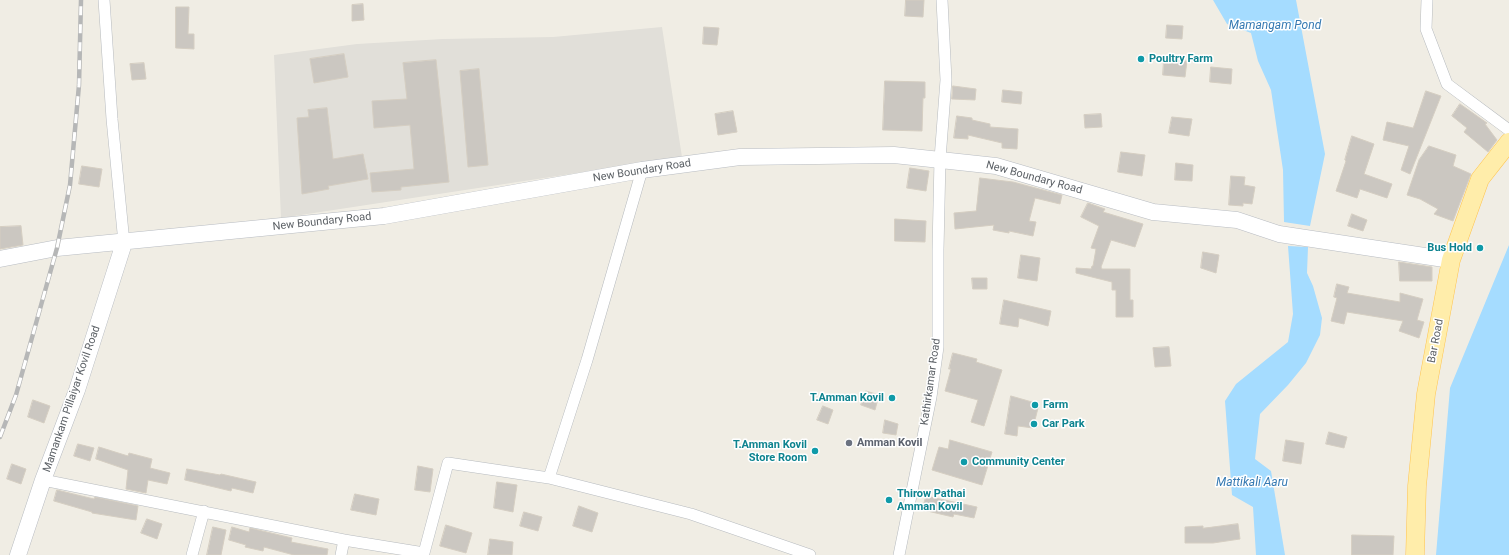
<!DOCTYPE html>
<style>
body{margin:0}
canvas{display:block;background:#f0ede4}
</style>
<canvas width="1509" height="555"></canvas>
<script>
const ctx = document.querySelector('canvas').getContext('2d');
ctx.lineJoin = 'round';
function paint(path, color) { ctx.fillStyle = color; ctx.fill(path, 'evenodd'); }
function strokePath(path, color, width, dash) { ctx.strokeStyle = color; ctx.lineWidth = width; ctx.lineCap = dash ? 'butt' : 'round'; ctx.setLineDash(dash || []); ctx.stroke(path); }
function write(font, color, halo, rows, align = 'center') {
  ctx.font = font + ' Roboto,sans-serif'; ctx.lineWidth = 3; ctx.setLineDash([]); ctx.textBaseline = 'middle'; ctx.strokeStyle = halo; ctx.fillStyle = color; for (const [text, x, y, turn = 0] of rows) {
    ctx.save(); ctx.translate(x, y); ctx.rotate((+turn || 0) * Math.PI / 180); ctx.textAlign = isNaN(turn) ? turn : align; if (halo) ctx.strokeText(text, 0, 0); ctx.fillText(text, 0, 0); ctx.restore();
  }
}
paint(new Path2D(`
 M 662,27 L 682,157 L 281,218 L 274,55 L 357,44 L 443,39 L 553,37 Z`), '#e1dfd9');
paint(new Path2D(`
 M 1213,0 L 1296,0 L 1325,154 L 1310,226 L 1284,222 L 1283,170 L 1271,90 L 1258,61 L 1251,33 L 1227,24 Z
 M 1509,245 L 1509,555 L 1436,555 L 1450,388 Z
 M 1288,246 L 1308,247 L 1307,273 L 1313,286 L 1322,318 L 1320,335 L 1306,363 L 1288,385 L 1260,414 L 1255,459 L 1271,471 L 1285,555 L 1256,555 L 1253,507 L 1232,495 L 1225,401 L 1236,384 L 1288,342 L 1293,314 Z`), '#a5dcff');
const building = new Path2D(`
 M 906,0 L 924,0 L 923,17 L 905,16 Z
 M 363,4 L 364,20 L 352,21 L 352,5 Z
 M 176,7 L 189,7 L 188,34 L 194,34 L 194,49 L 176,48 Z
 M 1167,25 L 1183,26 L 1182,39 L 1166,38 Z
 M 704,27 L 719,28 L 717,45 L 703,44 Z
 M 344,54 L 348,77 L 314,83 L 310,59 Z
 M 436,60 L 449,182 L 401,187 L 401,190 L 372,192 L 370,173 L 414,169 L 410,125 L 374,128 L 372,101 L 407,99 L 403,63 Z
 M 1164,60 L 1187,61 L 1185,77 L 1163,75 Z
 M 144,63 L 146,79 L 132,80 L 130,64 Z
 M 1211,67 L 1232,69 L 1231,84 L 1210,82 Z
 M 479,69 L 488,165 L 468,167 L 460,71 Z
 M 885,81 L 925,82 L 925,98 L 923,98 L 922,131 L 883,130 Z
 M 953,86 L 976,89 L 975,100 L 952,99 Z
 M 1003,90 L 1022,92 L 1021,104 L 1002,102 Z
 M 1426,91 L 1441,96 L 1410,174 L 1401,170 L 1409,146 L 1383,140 L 1387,122 L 1413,128 Z
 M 1460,104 L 1487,123 L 1485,124 L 1497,140 L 1488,152 L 1464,132 L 1467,128 L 1452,116 Z
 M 327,108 L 333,159 L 363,154 L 368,179 L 328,186 L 329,189 L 302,194 L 297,118 L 309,117 L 308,110 Z
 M 733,111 L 737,132 L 718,135 L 715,114 Z
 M 1101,114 L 1102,127 L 1085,128 L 1084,115 Z
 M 957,116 L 972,118 L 972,120 L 990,124 L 990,127 L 1018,129 L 1017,149 L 1002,148 L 1002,143 L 968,135 L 968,139 L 954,138 Z
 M 1172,117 L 1192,119 L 1189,136 L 1169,133 Z
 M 1352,136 L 1374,144 L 1364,174 L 1392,184 L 1387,198 L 1360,189 L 1357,198 L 1336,191 L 1346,161 L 1345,160 Z
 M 1429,146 L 1456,155 L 1453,166 L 1471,174 L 1453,221 L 1434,214 L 1438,209 L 1420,199 L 1407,195 L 1419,160 Z
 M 1121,152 L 1145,155 L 1142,176 L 1118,172 Z
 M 1176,163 L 1193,165 L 1192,181 L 1175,180 Z
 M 82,166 L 102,169 L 99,187 L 79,184 Z
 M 910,168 L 929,171 L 926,191 L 907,188 Z
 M 1231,176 L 1245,177 L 1244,185 L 1255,187 L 1252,204 L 1243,203 L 1243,206 L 1229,205 Z
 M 980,178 L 1013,182 L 1062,195 L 1060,204 L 1035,198 L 1029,221 L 1036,222 L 1033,236 L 1009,231 L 1009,233 L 993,230 L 994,225 L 955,229 L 954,213 L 976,211 Z
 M 1088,203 L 1105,209 L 1103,212 L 1143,224 L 1135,247 L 1111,240 L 1101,267 L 1102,269 L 1130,269 L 1130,300 L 1133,300 L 1133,317 L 1116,317 L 1116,290 L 1112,290 L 1112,282 L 1076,273 L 1076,268 L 1091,269 L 1092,266 L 1093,266 L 1096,249 L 1091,248 L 1099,226 L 1081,217 Z
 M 1352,214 L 1367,220 L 1363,231 L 1348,226 Z
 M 895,219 L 926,221 L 925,242 L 895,241 Z
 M 21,226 L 23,245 L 0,249 L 0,227 Z
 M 1203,252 L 1219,255 L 1216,273 L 1201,268 Z
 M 1021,255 L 1040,258 L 1037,281 L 1018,278 Z
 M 1399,262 L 1432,267 L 1432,281 L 1400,281 Z
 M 972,278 L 987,278 L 987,289 L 973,289 Z
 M 1337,284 L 1349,287 L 1347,293 L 1400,302 L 1400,293 L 1423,299 L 1417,320 L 1424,322 L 1419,338 L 1399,331 L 1403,321 L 1347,312 L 1344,324 L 1331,321 L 1337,298 L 1334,297 Z
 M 1004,300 L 1051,311 L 1048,326 L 1019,318 L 1018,327 L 1000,324 Z
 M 1169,347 L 1171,366 L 1155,367 L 1153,348 Z
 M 953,353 L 977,359 L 976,362 L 1002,370 L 984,426 L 971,422 L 978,400 L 945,391 L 951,369 L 949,369 Z
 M 866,391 L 879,395 L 875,410 L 861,405 Z
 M 1011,396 L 1039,404 L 1033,428 L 1018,426 L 1017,436 L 1005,434 Z
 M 33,400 L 50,406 L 44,423 L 28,417 Z
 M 823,406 L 833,410 L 828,424 L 817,420 Z
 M 885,420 L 898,424 L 896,435 L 883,433 Z
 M 1329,432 L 1347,437 L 1344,448 L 1326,444 Z
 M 950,440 L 992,452 L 982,485 L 932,470 L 939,447 L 948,449 Z
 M 1286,440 L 1304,443 L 1301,464 L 1283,461 Z
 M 78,444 L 94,448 L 90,461 L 74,456 Z
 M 99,447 L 128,456 L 129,453 L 152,459 L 150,468 L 170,473 L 167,484 L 148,480 L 146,493 L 126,489 L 128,470 L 96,459 Z
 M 12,464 L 26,469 L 21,484 L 7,479 Z
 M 418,466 L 433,469 L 430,492 L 415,490 Z
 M 187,469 L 220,475 L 221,474 L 256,482 L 253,493 L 232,488 L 231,491 L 185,480 Z
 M 497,482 L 517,485 L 513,512 L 494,508 Z
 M 57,490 L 94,499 L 95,497 L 138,506 L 136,520 L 92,513 L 92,512 L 54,501 Z
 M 355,494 L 379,499 L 376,515 L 351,510 Z
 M 926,496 L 977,507 L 974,518 L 954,514 L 953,517 L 923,510 Z
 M 579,506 L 598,513 L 592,532 L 573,526 Z
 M 524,512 L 542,517 L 538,531 L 520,526 Z
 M 147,519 L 162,524 L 157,539 L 141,533 Z
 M 1238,524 L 1240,539 L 1213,543 L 1185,543 L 1185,527 L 1203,526 L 1203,528 Z
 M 446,525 L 472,533 L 466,553 L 440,546 Z
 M 213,527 L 226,530 L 221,555 L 207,555 Z
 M 232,527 L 249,532 L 250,528 L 292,538 L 291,542 L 328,549 L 327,555 L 294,555 L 264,547 L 263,551 L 245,547 L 246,545 L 229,540 Z
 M 1352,535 L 1394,536 L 1393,555 L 1352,555 Z
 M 490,539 L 513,542 L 512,555 L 488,555 Z`);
paint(building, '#cbc7c1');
strokePath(building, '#d5cec2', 1);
const street = new Path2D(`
 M 104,0 L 112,119 L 124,243
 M 1427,0 L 1426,29 L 1447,84 L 1509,130
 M 549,478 L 587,360 L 642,170
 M 43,480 L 344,540 L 424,553 L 448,463 L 549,478 L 691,514 L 810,555
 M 192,555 L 204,511
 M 341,555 L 344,540
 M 899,555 L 931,397 L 938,347 L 938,250 L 940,159 L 946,80 L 942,0`);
const secondary = new Path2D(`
 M 0,259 L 57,248 L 384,216 L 642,170 L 740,157 L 894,155 L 996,166 L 1153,212 L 1237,220 L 1279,234 L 1451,260
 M 18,555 L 43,480 L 77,390 L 124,243`);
const primary = new Path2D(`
 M 1415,555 L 1417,486 L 1426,394 L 1451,260 L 1480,179 L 1509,142`);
strokePath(street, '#b7bbbf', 12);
strokePath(secondary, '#b8bcc2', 17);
strokePath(primary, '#ffc44f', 19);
strokePath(street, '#fff', 11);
strokePath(secondary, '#fff', 16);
strokePath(primary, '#ffedaa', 18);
const rail = new Path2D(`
 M 0,437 L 16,395 L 57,248 L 70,185 L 79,85 L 81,0`);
strokePath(rail, '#b6b7b7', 4.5);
strokePath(rail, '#fff', 3, [9]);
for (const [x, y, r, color] of [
 [1141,59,4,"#0f9aa8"],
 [1480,248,4,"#0f9aa8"],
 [892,398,4,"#0f9aa8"],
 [1035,405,4,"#0f9aa8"],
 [1034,424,4,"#0f9aa8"],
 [849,443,4,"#6b7280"],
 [815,451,4,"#0f9aa8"],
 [964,462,4,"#0f9aa8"],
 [889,500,4,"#0f9aa8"]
]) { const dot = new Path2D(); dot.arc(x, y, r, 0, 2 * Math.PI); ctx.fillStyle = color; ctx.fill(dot); strokePath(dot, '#fff', 1.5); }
write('bold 11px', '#0d838f', '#fff', [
 ["Poultry Farm",1149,59],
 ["Bus Hold",1472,248,"right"],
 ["T.Amman Kovil",884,398,"right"],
 ["Farm",1043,405],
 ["Car Park",1042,424],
 ["T.Amman Kovil",807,445,"right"],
 ["Store Room",807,458,"right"],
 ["Community Center",972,462],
 ["Thirow Pathai",897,494],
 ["Amman Kovil",897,507]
], 'left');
write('11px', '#5c6166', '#fff', [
 ["New Boundary Road",642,171,-9],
 ["New Boundary Road",1034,178,15],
 ["New Boundary Road",322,222,-6],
 ["Bar Road",1436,341,-79],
 ["Kathirkamar Road",931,382,-82],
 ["Mamankam Pillaiyar Kovil Road",72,399,-71]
]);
write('bold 11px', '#5b616d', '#fff', [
 ["Amman Kovil",857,443]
], 'left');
write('italic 12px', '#3579b2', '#fff', [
 ["Mamangam Pond",1275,26],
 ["Mattikali Aaru",1252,483]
]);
</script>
